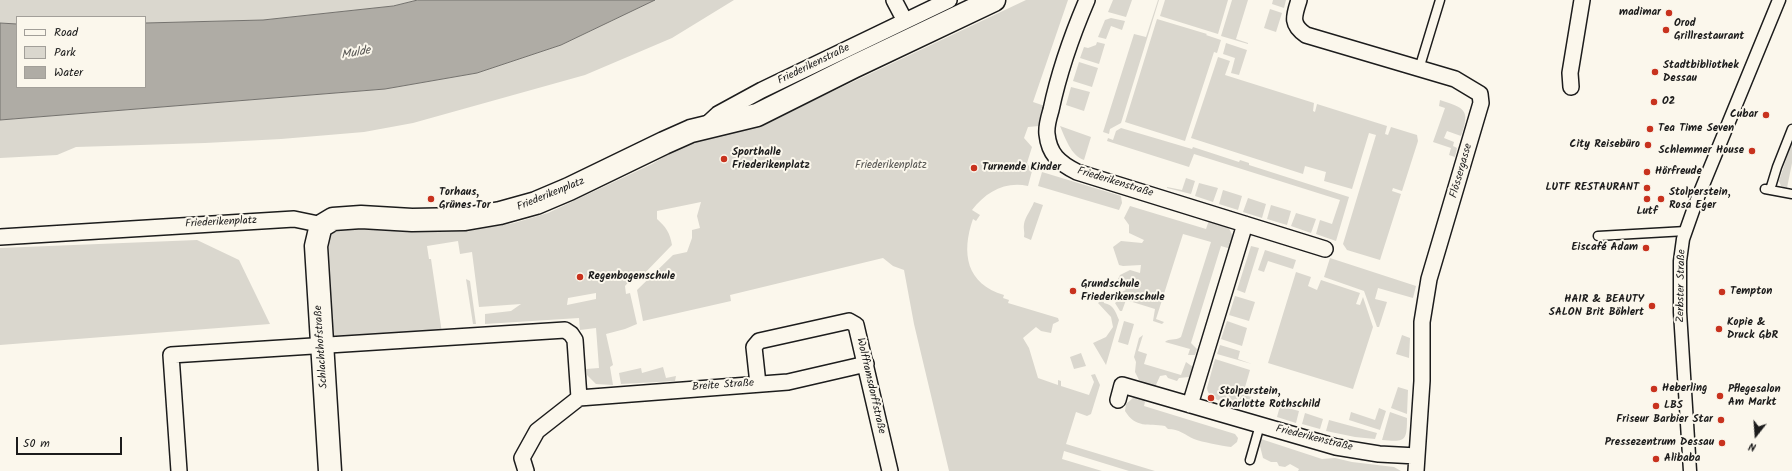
<!DOCTYPE html>
<meta charset="utf-8">
<style>
body{margin:0}
#map{position:relative;width:1792px;height:471px;overflow:hidden;background:#fbf7ec;font-family:Kalam,sans-serif}
canvas{display:block}
.legend{position:absolute;left:16px;top:16px;width:130px;height:72px;box-sizing:border-box;background:#fbf7ec;border:1px solid #a29f99;margin:0;padding:5px 7px;list-style:none;font-size:12px;color:#1c1c1c}
.legend li{display:flex;align-items:center;gap:8px;height:20px}
.legend b{width:20px;border:1px solid #a29f99}
.north{position:absolute;left:1736px;top:415px;width:40px;height:40px;-webkit-text-stroke:3px #fbf7ec;paint-order:stroke;rotate:197deg;font-size:11px;font-weight:700;line-height:16px;text-align:center;color:#1c1c1c}
.north::after{content:'';display:block;margin:auto;width:14px;height:18px;background:#1c1c1c;clip-path:polygon(50% 0,100% 100%,50% 72%,0 100%)}
.scale{position:absolute;left:16px;top:437px;width:106px;height:18px;box-sizing:border-box;border:2px solid #1c1c1c;border-top:0;padding-left:5px;font-size:12px;line-height:14px;white-space:nowrap;color:#1c1c1c;-webkit-text-stroke:3px #fbf7ec;paint-order:stroke}
</style>
<div id="map">
<canvas width="1792" height="471"></canvas>
<ul class="legend">
<li><b style="height:5px;background:#fbf7ec"></b>Road</li>
<li><b style="height:11px;background:#dad7ce"></b>Park</li>
<li><b style="height:11px;background:#afaca5"></b>Water</li>
</ul>
<div class="north">N</div>
<div class="scale">50 m</div>
</div>
<script>
const ctx = document.querySelector('canvas').getContext('2d');
ctx.lineJoin = 'round';
function paint(path, color) { ctx.fillStyle = color; ctx.fill(path, 'evenodd'); }
function strokePath(path, color, width, dash) { ctx.strokeStyle = color; ctx.lineWidth = width; ctx.lineCap = dash ? 'butt' : 'round'; ctx.setLineDash(dash || []); ctx.stroke(path); }
function write(font, color, halo, rows, align = 'center') {
  ctx.font = font + ' Kalam,sans-serif'; ctx.lineWidth = 4; ctx.setLineDash([]); ctx.textBaseline = 'middle'; ctx.strokeStyle = halo; ctx.fillStyle = color; for (const [text, x, y, turn = 0] of rows) {
    ctx.save(); ctx.translate(x, y); ctx.rotate((+turn || 0) * Math.PI / 180); ctx.textAlign = isNaN(turn) ? turn : align; if (halo) ctx.strokeText(text, 0, 0); ctx.fillText(text, 0, 0); ctx.restore();
  }
}
paint(new Path2D(`
 M 0,0 L 418,0 L 393,6 L 263,20 L 145,23 L 145,17 L 17,17 L 17,24 L 0,23 Z
 M 655,0 L 734,0 L 672,38 L 585,75 L 413,123 L 364,132 L 281,139 L 205,143 L 76,147 L 57,155 L 0,158 L 0,120 L 385,89 L 477,73 L 561,45 Z
 M 1026,0 L 1068,0 L 1033,102 L 1045,106 L 1039,126 L 1028,127 L 1024,138 L 1032,147 L 1027,163 L 1032,171 L 1028,186 C 1005,181 986,192 972,210 L 980,215 L 976,221 L 973,219 C 961,253 966,284 1004,295 L 1003,298 L 1009,300 L 1008,303 L 1058,318 L 1059,321 L 1053,324 L 1051,333 L 1041,331 L 1036,327 L 1023,338 L 1029,348 L 1038,378 L 1058,385 L 1058,380 L 1061,381 L 1061,386 L 1089,395 L 1094,382 L 1091,375 L 1095,374 L 1100,385 L 1091,414 L 1087,416 L 1076,412 L 1066,444 L 1155,471 L 1129,471 L 1064,451 L 1062,459 L 1102,471 L 949,471 L 914,324 L 904,270 L 893,266 L 883,258 L 730,295 L 731,301 L 643,321 L 637,290 L 673,255 L 687,252 L 692,238 L 692,230 L 700,228 L 697,216 L 701,202 L 657,211 L 657,219 C 666,227 670,233 672,245 L 640,278 L 633,277 L 625,286 L 626,294 L 630,293 L 637,324 L 625,329 L 606,334 L 613,365 L 610,367 L 613,385 L 596,384 L 587,375 L 586,369 L 599,368 L 596,328 L 580,330 L 579,318 L 485,324 L 485,314 L 511,311 L 521,304 L 479,307 L 472,252 L 460,254 L 458,241 L 427,246 L 429,259 L 431,259 L 442,333 L 331,338 C 329,316 320,256 328,237 C 331,230 339,228 345,226 L 468,225 L 473,230 L 514,223 L 548,213 L 652,164 L 679,148 L 692,143 L 746,130 L 770,121 ZM 596,293 L 596,299 L 567,305 L 568,298 Z
 M 1113,0 L 1132,0 L 1126,17 L 1108,12 Z
 M 1158,0 L 1159,0 L 1121,123 L 1110,129 L 1109,134 L 1103,132 L 1134,34 L 1146,37 Z
 M 1165,0 L 1228,0 L 1218,34 L 1160,16 Z
 M 1232,0 L 1248,0 L 1236,39 L 1248,43 L 1248,44 L 1221,36 Z
 M 1273,0 L 1286,0 L 1284,8 L 1272,4 Z
 M 1270,9 L 1282,13 L 1276,32 L 1264,28 Z
 M 1111,18 L 1125,21 L 1122,30 L 1111,26 L 1106,39 L 1098,37 L 1105,20 Z
 M 1157,19 L 1207,34 L 1206,35 L 1221,40 L 1217,53 L 1214,52 L 1185,141 L 1125,122 Z
 M 1097,42 L 1105,44 L 1099,64 L 1080,58 L 1084,47 L 1088,48 L 1096,45 Z
 M 1226,43 L 1247,50 L 1239,75 L 1231,73 L 1235,58 L 1223,54 Z
 M 1218,57 L 1230,61 L 1225,75 L 1314,103 L 1313,111 L 1315,112 L 1317,104 L 1387,126 L 1385,134 L 1388,135 L 1391,127 L 1417,135 L 1418,141 L 1402,191 L 1393,188 L 1392,191 L 1401,194 L 1380,260 L 1347,250 L 1343,244 L 1376,135 L 1369,133 L 1352,189 L 1324,181 L 1326,172 L 1305,166 L 1303,174 L 1191,138 Z
 M 1079,62 L 1098,68 L 1092,87 L 1073,81 Z
 M 1071,87 L 1090,92 L 1084,111 L 1066,105 Z
 M 1440,100 C 1464,108 1471,109 1461,136 L 1447,131 L 1444,138 L 1454,142 L 1453,146 L 1457,148 L 1455,157 L 1449,155 L 1451,148 L 1433,142 L 1445,108 L 1439,106 Z
 M 1060,126 L 1091,137 L 1084,160 C 1071,156 1065,137 1060,126 Z
 M 1121,128 L 1192,149 L 1193,147 L 1239,162 L 1240,160 L 1249,163 L 1249,165 L 1349,197 L 1336,241 L 1316,234 L 1320,220 L 1332,224 L 1340,200 L 1194,154 L 1189,167 L 1107,141 L 1108,138 L 1113,140 L 1116,131 Z
 M 1792,141 L 1792,163 L 1787,188 L 1781,186 L 1779,181 Z
 M 1042,172 L 1121,196 L 1122,203 L 1119,210 L 1038,186 Z
 M 1186,178 L 1195,181 L 1191,194 L 1167,188 L 1167,187 L 1182,190 Z
 M 1199,183 L 1218,188 L 1213,202 L 1195,196 Z
 M 1223,190 L 1242,196 L 1238,210 L 1219,204 Z
 M 1248,198 L 1266,204 L 1262,218 L 1243,212 Z
 M 1034,202 L 1043,205 L 1031,240 L 1024,237 C 1025,232 1023,228 1024,224 C 1025,217 1031,210 1034,202 Z
 M 1271,205 L 1291,211 L 1287,225 L 1267,219 Z
 M 1130,206 L 1206,229 L 1209,220 C 1227,225 1236,228 1231,249 L 1221,246 L 1191,343 L 1197,349 L 1195,355 L 1188,355 L 1190,349 L 1165,342 C 1169,338 1175,341 1181,337 L 1211,242 L 1183,234 L 1156,319 L 1164,322 L 1162,324 L 1153,321 L 1155,309 L 1126,300 L 1122,311 L 1120,311 L 1115,303 L 1119,300 L 1117,294 L 1126,290 L 1117,281 L 1120,275 L 1130,270 L 1140,273 L 1141,265 L 1123,266 L 1119,265 L 1113,247 L 1121,241 L 1142,243 L 1144,240 L 1129,233 L 1129,225 L 1124,218 Z
 M 1296,213 L 1316,219 L 1311,233 L 1291,226 Z
 M 197,240 L 239,260 L 270,324 L 0,345 L 0,248 Z
 M 1251,246 L 1259,248 L 1245,293 L 1237,290 Z
 M 1265,250 L 1296,260 L 1293,269 L 1268,261 L 1264,272 L 1258,270 Z
 M 1330,258 L 1416,286 L 1413,298 L 1378,288 L 1375,299 L 1387,302 L 1379,327 L 1377,327 L 1364,291 L 1324,277 Z
 M 1296,272 L 1311,277 L 1308,286 L 1317,290 L 1321,280 L 1360,293 L 1356,304 L 1360,305 L 1363,297 L 1373,327 L 1353,389 L 1268,363 Z
 M 466,279 L 470,281 L 476,324 L 473,324 Z
 M 1235,296 L 1255,302 L 1249,321 L 1229,315 Z
 M 1103,299 L 1104,303 C 1114,305 1115,311 1119,320 L 1106,365 L 1093,343 L 1106,337 L 1113,327 L 1111,317 L 1098,303 Z
 M 1124,321 L 1134,324 L 1128,345 L 1118,342 Z
 M 1227,321 L 1247,328 L 1242,346 L 1221,339 Z
 M 1143,335 L 1138,351 L 1147,354 L 1144,364 L 1181,375 L 1186,362 L 1193,367 L 1189,377 L 1179,378 L 1177,381 L 1168,378 L 1166,375 L 1160,376 L 1155,387 L 1139,380 L 1135,372 L 1136,362 L 1134,357 L 1139,338 Z
 M 1402,335 L 1410,338 L 1409,358 L 1396,354 Z
 M 1220,345 L 1240,351 L 1238,359 L 1252,364 L 1217,354 Z
 M 1081,353 L 1086,366 L 1074,369 L 1070,357 Z
 M 1215,359 L 1250,370 L 1243,394 L 1251,397 L 1247,409 C 1236,405 1208,402 1207,388 Z
 M 663,367 L 666,378 L 676,376 L 675,381 L 621,384 L 619,373 L 641,368 L 642,373 Z
 M 1398,387 L 1408,390 L 1407,414 L 1391,408 Z
 M 1140,397 L 1146,398 L 1144,406 L 1235,434 L 1238,438 L 1237,442 L 1231,447 C 1222,446 1202,442 1194,439 C 1185,435 1179,429 1168,429 L 1165,426 C 1148,423 1136,429 1125,411 L 1126,404 L 1133,398 Z
 M 1280,406 L 1299,411 L 1296,423 L 1277,417 Z
 M 1379,408 L 1386,411 L 1380,430 L 1349,420 L 1351,412 L 1375,420 Z
 M 1390,412 L 1407,418 C 1407,442 1405,442 1382,440 Z
 M 1305,413 L 1323,419 L 1320,429 L 1302,424 Z
 M 1329,420 L 1377,433 L 1375,439 L 1355,437 L 1326,431 Z
 M 1261,439 L 1322,459 L 1335,458 L 1352,462 L 1394,467 L 1401,471 L 1298,471 L 1299,469 L 1290,464 L 1285,467 L 1279,466 L 1277,462 L 1271,462 L 1263,458 L 1260,446 Z`), '#dad7ce');
const water = new Path2D(`
 M 418,0 L 655,0 L 561,45 L 477,73 L 385,89 L 0,120 L 0,23 L 17,24 L 17,87 L 145,87 L 145,23 L 263,20 L 393,6 Z`);
paint(water, '#afaca5');
strokePath(water, '#74726e', 1);
const service = new Path2D(`
 M 1419,69 L 1440,0
 M 1765,189 L 1792,194
 M 1770,190 L 1777,167 L 1792,129
 M 1598,236 L 1686,231
 M 1250,460 L 1260,425`);
const pedestrian = new Path2D(`
 M 1690,471 L 1680,312 L 1680,261 L 1683,239 L 1696,202 L 1779,0`);
const minor = new Path2D(`
 M 894,0 L 905,21
 M 1087,0 C 1072,35 1059,72 1051,110 C 1049,117 1046,126 1047,134 C 1049,154 1059,163 1077,172 L 1325,249
 M 1299,0 C 1294,16 1290,24 1306,35 L 1455,79 L 1480,94 L 1481,103 L 1429,279 L 1422,322 L 1422,381 L 1416,471
 M 1571,87 L 1570,73 L 1582,0
 M 705,126 L 718,114 L 762,90 L 949,0
 M 0,237 L 294,219 L 323,225
 M 758,384 L 754,347 L 759,341 L 849,321 L 856,325 L 890,471
 M 579,398 L 788,382 L 866,364
 M 1118,400 L 1122,385 L 1336,447 L 1379,454 L 1417,456
 M 1190,405 L 1245,224
 M 179,471 L 171,355 L 565,330 L 571,334 L 575,340 L 579,398
 M 526,471 L 522,458 L 537,431 L 579,398`);
const secondary = new Path2D(`
 M 330,471 L 316,246 L 320,229 L 323,225 L 333,219 L 361,217 L 412,220 L 465,219 L 500,213 L 536,203 L 569,189 L 664,143 L 691,131 L 757,115 L 853,67 L 994,0`);
strokePath(service, '#1c1c1c', 11);
strokePath(pedestrian, '#1c1c1c', 15);
strokePath(minor, '#1c1c1c', 18);
strokePath(secondary, '#1c1c1c', 25);
strokePath(service, '#fbf7ec', 8);
strokePath(pedestrian, '#fbf7ec', 12);
strokePath(minor, '#fbf7ec', 15);
strokePath(secondary, '#fbf7ec', 22);
for (const [x, y, r, color] of [
 [1669,13,4,"#c8321e"],
 [1666,30,4,"#c8321e"],
 [1655,72,4,"#c8321e"],
 [1654,102,4,"#c8321e"],
 [1766,115,4,"#c8321e"],
 [1650,129,4,"#c8321e"],
 [1648,145,4,"#c8321e"],
 [1752,151,4,"#c8321e"],
 [724,159,4,"#c8321e"],
 [974,168,4,"#c8321e"],
 [1647,172,4,"#c8321e"],
 [1647,188,4,"#c8321e"],
 [431,199,4,"#c8321e"],
 [1647,199,4,"#c8321e"],
 [1661,199,4,"#c8321e"],
 [1646,248,4,"#c8321e"],
 [580,277,4,"#c8321e"],
 [1073,291,4,"#c8321e"],
 [1722,292,4,"#c8321e"],
 [1652,306,4,"#c8321e"],
 [1719,329,4,"#c8321e"],
 [1654,389,4,"#c8321e"],
 [1720,396,4,"#c8321e"],
 [1211,398,4,"#c8321e"],
 [1656,406,4,"#c8321e"],
 [1721,420,4,"#c8321e"],
 [1722,443,4,"#c8321e"],
 [1656,459,4,"#c8321e"]
]) { const dot = new Path2D(); dot.arc(x, y, r, 0, 2 * Math.PI); ctx.fillStyle = color; ctx.fill(dot); strokePath(dot, '#fbf7ec', 1.5); }
write('bold 11px', '#1c1c1c', '#fbf7ec', [
 ["madimar",1661,13,"right"],
 ["Orod",1674,24],
 ["Grillrestaurant",1674,37],
 ["Stadtbibliothek",1663,66],
 ["Dessau",1663,79],
 ["O2",1662,102],
 ["Cubar",1758,115,"right"],
 ["Tea Time Seven",1658,129],
 ["City Reisebüro",1640,145,"right"],
 ["Schlemmer House",1744,151,"right"],
 ["Sporthalle",732,153],
 ["Friederikenplatz",732,166],
 ["Turnende Kinder",982,168],
 ["Hörfreude",1655,172],
 ["LUTF RESTAURANT",1639,188,"right"],
 ["Torhaus,",439,193],
 ["Grünes Tor",439,206],
 ["Stolperstein,",1669,193],
 ["Rosa Eger",1669,206],
 ["Lutf",1647,212,"center"],
 ["Eiscafé Adam",1638,248,"right"],
 ["Regenbogenschule",588,277],
 ["Grundschule",1081,285],
 ["Friederikenschule",1081,298],
 ["Tempton",1730,292],
 ["HAIR & BEAUTY",1644,300,"right"],
 ["SALON Brit Böhlert",1644,313,"right"],
 ["Kopie &",1727,323],
 ["Druck GbR",1727,336],
 ["Heberling",1662,389],
 ["Pflegesalon",1728,390],
 ["Am Markt",1728,403],
 ["Stolperstein,",1219,392],
 ["Charlotte Rothschild",1219,405],
 ["LBS",1664,406],
 ["Friseur Barbier Star",1713,420,"right"],
 ["Pressezentrum Dessau",1714,443,"right"],
 ["Alibaba",1664,459]
], 'left');
write('11px', '#1c1c1c', '#fbf7ec', [
 ["Friederikenstraße",814,65,-26],
 ["Flössergasse",1462,171,-74],
 ["Friederikenstraße",1115,183,17],
 ["Friederikenplatz",551,195,-22],
 ["Friederikenplatz",221,223,-3],
 ["Zerbster Straße",1682,286,-89],
 ["Schlachthofstraße",322,347,-94],
 ["Breite Straße",723,386,-4],
 ["Wolfframsdorffstraße",870,386,77],
 ["Friederikenstraße",1314,439,14]
]);
write('11px', '#555451', '#fbf7ec', [
 ["Friederikenplatz",891,166]
]);
write('italic 12px', '#575653', '#fbf7ec', [
 ["Mulde",356,54,-11]
]);
</script>
